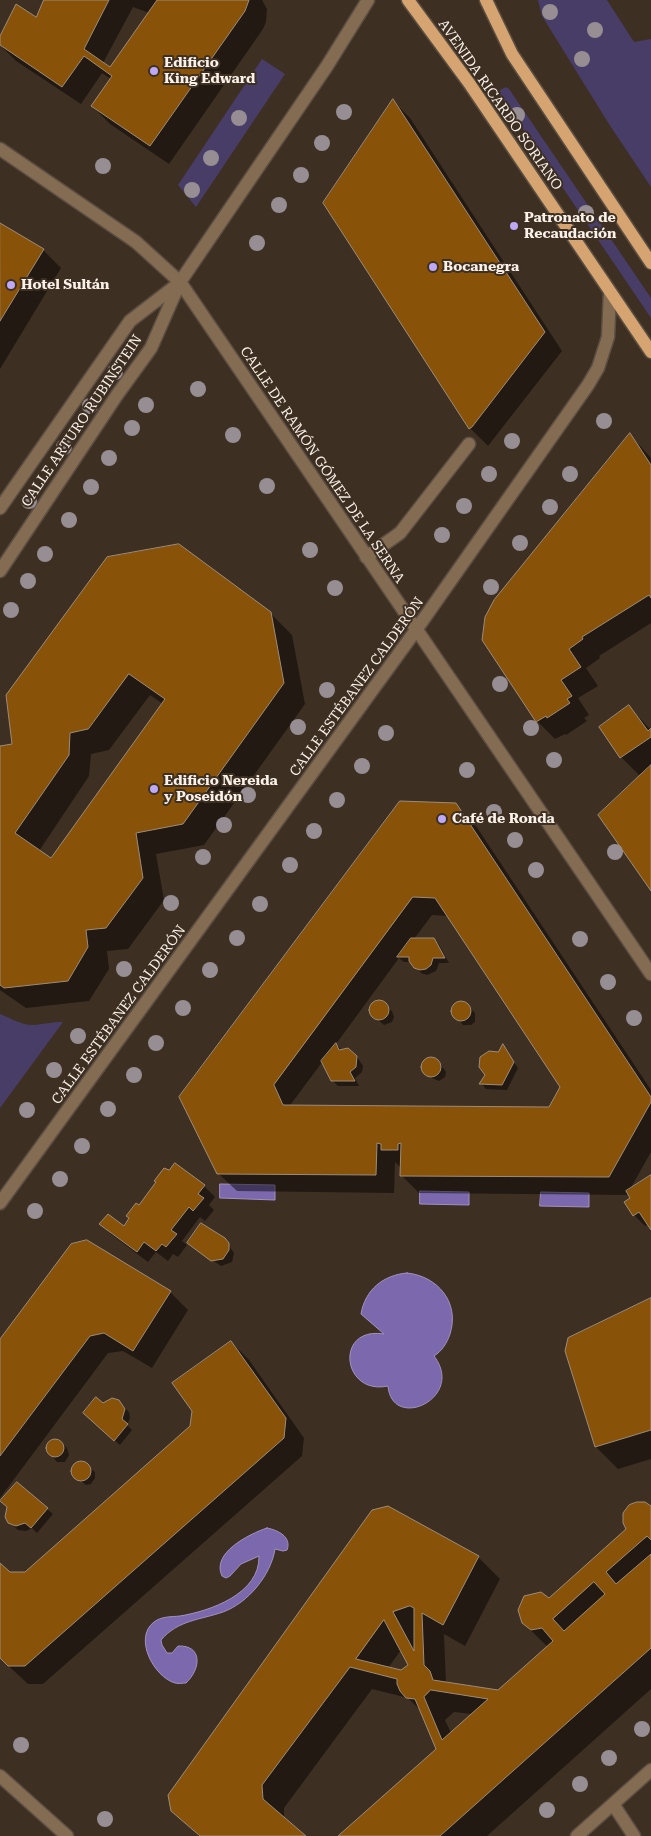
<!DOCTYPE html>
<meta charset="utf-8">
<style>
body{margin:0}
canvas{display:block;background:#3d2f22}
</style>
<canvas width="651" height="1836"></canvas>
<script>
const ctx = document.querySelector('canvas').getContext('2d');
ctx.lineJoin = 'round';
function paint(path, color) { ctx.fillStyle = color; ctx.fill(path, 'evenodd'); }
function strokePath(path, color, width, dash) { ctx.strokeStyle = color; ctx.lineWidth = width; ctx.lineCap = dash ? 'butt' : 'round'; ctx.setLineDash(dash || []); ctx.stroke(path); }
function write(font, color, halo, rows, align = 'center') {
  ctx.font = font + ' "Roboto Serif",serif'; ctx.lineWidth = 4; ctx.setLineDash([]); ctx.textBaseline = 'middle'; ctx.strokeStyle = halo; ctx.fillStyle = color; for (const [text, x, y, turn = 0] of rows) {
    ctx.save(); ctx.translate(x, y); ctx.rotate((+turn || 0) * Math.PI / 180); ctx.textAlign = isNaN(turn) ? turn : align; if (halo) ctx.strokeText(text, 0, 0); ctx.fillText(text, 0, 0); ctx.restore();
  }
}
paint(new Path2D(`
 M 538,0 L 607,0 L 634,42 L 651,39 L 651,187 L 609,124 L 542,16 Z
 M 262,59 L 285,74 L 196,207 L 178,185 Z
 M 506,87 L 509,89 L 651,298 L 651,318 L 500,95 L 500,90 Z
 M 0,1014 C 10,1018 23,1026 35,1025 C 45,1024 52,1022 63,1022 L 0,1108 Z`), '#483d67');
const water = new Path2D(`
 M 220,1184 L 275,1185 L 275,1200 L 220,1198 Z
 M 420,1191 L 469,1192 L 469,1205 L 420,1204 Z
 M 541,1192 L 589,1193 L 589,1207 L 540,1206 Z
 M 407,1273 C 438,1276 460,1303 450,1334 C 447,1343 442,1351 434,1356 C 466,1398 392,1432 388,1386 C 342,1396 334,1326 384,1334 L 361,1314 C 365,1290 383,1275 407,1273 Z
 M 267,1528 C 278,1530 292,1537 287,1550 L 283,1551 L 275,1549 C 271,1575 248,1603 223,1612 C 200,1620 178,1620 161,1640 L 162,1645 L 167,1653 L 172,1653 L 178,1646 C 203,1645 201,1669 186,1683 C 183,1683 179,1684 175,1683 C 154,1677 133,1638 154,1622 C 162,1616 171,1617 180,1616 C 210,1611 260,1594 259,1556 L 241,1564 L 230,1576 L 226,1578 L 222,1576 C 211,1553 249,1534 267,1528 Z`);
paint(water, '#7b68ad');
strokePath(water, '#a191bf', 1);
paint(new Path2D(`
 M 45,0 L 262,0 L 267,9 L 266,22 L 263,29 L 169,164 L 110,124 L 92,106 L 111,79 L 102,73 L 81,104 L 16,61 L 0,45 L 0,39 L 37,18 ZM 133,7 L 149,13 L 111,68 L 103,63 Z
 M 393,101 L 410,118 L 562,351 L 488,446 L 470,428 Z
 M 0,225 L 43,250 L 61,268 L 0,369 Z
 M 630,435 L 651,458 L 651,623 L 599,656 L 600,658 L 586,668 L 598,686 L 578,698 L 589,715 L 584,718 L 587,721 L 566,735 L 565,734 L 555,739 L 537,721 Z
 M 270,613 L 292,635 L 305,704 L 204,845 L 156,854 L 164,900 L 128,949 L 107,951 L 109,969 L 89,1001 L 26,1008 L 0,990 L 0,748 L 14,745 L 7,696 ZM 150,695 L 163,704 L 51,860 L 39,851 L 89,776 L 91,754 L 109,750 Z
 M 629,707 L 651,730 L 651,888 L 644,773 L 643,772 L 639,775 L 621,757 Z
 M 455,804 L 474,823 L 651,1090 L 651,1152 L 629,1191 L 651,1176 L 651,1228 L 649,1224 L 645,1226 L 634,1215 L 632,1198 L 628,1193 L 627,1195 L 419,1193 L 401,1175 L 401,1168 L 395,1162 L 394,1193 L 237,1191 L 218,1173 L 180,1097 ZM 432,915 L 448,916 L 562,1087 L 550,1108 L 292,1106 L 291,1104 L 323,1061 L 332,1080 L 338,1086 L 359,1086 L 355,1078 L 362,1072 L 363,1066 L 357,1057 L 342,1050 L 336,1044 L 399,958 L 404,962 L 411,962 L 421,973 L 427,975 L 436,971 L 439,963 L 449,963 L 439,945 L 433,939 L 414,939 Z
 M 381,1002 L 392,1011 L 394,1017 L 392,1022 L 384,1025 L 371,1014 L 371,1009 L 373,1004 Z
 M 460,1002 L 465,1003 L 475,1013 L 475,1022 L 471,1025 L 463,1025 L 453,1012 L 454,1007 Z
 M 503,1046 L 518,1068 L 507,1090 L 486,1089 L 481,1083 Z
 M 427,1059 L 436,1059 L 441,1065 L 446,1072 L 445,1077 L 439,1081 L 432,1078 L 426,1073 L 423,1066 Z
 M 204,1186 L 215,1197 L 209,1205 L 214,1210 L 205,1221 L 200,1217 L 182,1241 L 187,1245 L 178,1257 L 173,1254 L 168,1261 L 156,1252 L 148,1262 L 112,1235 L 101,1224 L 124,1228 L 139,1207 Z
 M 224,1239 L 234,1253 L 232,1262 L 221,1266 L 188,1243 Z
 M 170,1292 L 188,1310 L 152,1368 L 123,1351 L 108,1353 L 0,1498 L 0,1341 Z
 M 651,1300 L 651,1459 L 618,1469 L 596,1447 Z
 M 231,1342 L 249,1360 L 304,1438 L 302,1456 L 43,1684 L 28,1684 L 0,1658 L 0,1565 L 9,1574 L 25,1573 L 191,1426 Z
 M 118,1401 L 129,1412 L 130,1418 L 127,1425 L 132,1430 L 120,1445 L 90,1418 L 103,1404 Z
 M 55,1440 L 61,1442 L 67,1448 L 69,1455 L 65,1462 L 57,1462 L 48,1451 L 47,1446 L 51,1441 Z
 M 81,1462 L 95,1472 L 95,1478 L 91,1484 L 86,1485 L 75,1476 L 73,1468 L 76,1464 Z
 M 651,1508 L 651,1531 L 645,1536 L 645,1539 L 651,1534 L 651,1689 L 487,1836 L 340,1836 L 437,1749 L 421,1711 L 408,1698 L 372,1689 L 284,1808 L 284,1819 L 304,1836 L 199,1836 L 172,1810 L 373,1512 L 478,1557 L 500,1579 L 465,1646 L 444,1634 L 446,1684 L 498,1692 L 548,1647 L 523,1623 ZM 401,1650 L 410,1665 L 401,1671 L 388,1668 ZM 454,1712 L 472,1714 L 451,1733 L 445,1720 Z
 M 47,1509 L 53,1514 L 37,1533 L 32,1528 L 26,1531 L 18,1530 L 7,1520 Z`), '#0007');
const building = new Path2D(`
 M 44,0 L 109,0 L 84,49 L 110,67 L 157,0 L 249,0 L 245,11 L 150,146 L 91,106 L 112,76 L 84,56 L 62,87 L 0,45 L 0,36 L 16,4 L 36,17 Z
 M 393,99 L 545,332 L 472,427 L 469,429 L 323,203 Z
 M 0,223 L 44,249 L 0,321 Z
 M 630,433 L 651,465 L 651,598 L 649,595 L 582,637 L 583,639 L 569,649 L 581,667 L 561,680 L 572,696 L 567,699 L 570,703 L 547,718 L 546,716 L 536,722 L 482,640 L 485,617 L 494,600 Z
 M 179,544 L 271,612 L 284,683 L 183,824 L 136,833 L 143,878 L 106,928 L 86,930 L 88,947 L 68,981 L 4,988 L 0,985 L 0,746 L 12,744 L 6,695 L 107,557 ZM 129,674 L 165,699 L 51,858 L 15,833 L 69,755 L 70,733 L 88,729 Z
 M 629,705 L 648,731 L 651,728 L 651,737 L 620,758 L 599,727 Z
 M 651,765 L 651,891 L 598,815 Z
 M 400,801 L 456,803 L 651,1097 L 651,1102 L 609,1177 L 400,1176 L 401,1143 L 398,1144 L 398,1150 L 381,1150 L 381,1144 L 377,1143 L 376,1175 L 217,1174 L 179,1097 ZM 413,897 L 435,898 L 560,1087 L 549,1107 L 283,1105 L 274,1085 Z
 M 411,938 L 434,938 L 445,958 L 433,958 L 431,965 L 426,969 L 420,970 L 414,968 L 409,961 L 409,957 L 397,957 Z
 M369 1010a10 10 0 1 1 20 0a10 10 0 1 1-20 0Z
 M451 1011a10 10 0 1 1 20 0a10 10 0 1 1-20 0Z
 M 336,1043 L 339,1050 L 348,1048 L 357,1056 L 356,1067 L 350,1072 L 355,1081 L 331,1081 L 321,1061 Z
 M 503,1044 L 514,1062 L 502,1085 L 479,1084 L 485,1075 L 479,1067 L 480,1057 L 489,1051 L 498,1052 Z
 M421 1067a10 10 0 1 1 20 0a10 10 0 1 1-20 0Z
 M 175,1163 L 205,1185 L 198,1194 L 204,1198 L 193,1211 L 189,1207 L 171,1230 L 177,1234 L 166,1247 L 162,1244 L 156,1251 L 144,1242 L 137,1252 L 99,1224 L 108,1214 L 124,1226 L 129,1218 L 126,1216 L 136,1203 L 139,1205 L 156,1182 L 154,1181 L 164,1168 L 169,1170 Z
 M 651,1175 L 651,1230 L 639,1212 L 633,1216 L 624,1202 L 630,1198 L 626,1191 Z
 M 201,1223 L 225,1238 L 229,1243 L 229,1250 L 223,1259 L 211,1261 L 187,1243 Z
 M 87,1240 L 171,1291 L 133,1351 L 104,1333 L 90,1336 L 0,1456 L 0,1339 L 71,1244 Z
 M 651,1298 L 651,1430 L 595,1447 L 565,1351 L 568,1338 Z
 M 231,1341 L 286,1418 L 284,1438 L 25,1666 L 8,1666 L 0,1658 L 0,1563 L 10,1572 L 25,1572 L 190,1426 L 192,1411 L 172,1383 Z
 M 96,1397 L 103,1403 L 112,1398 L 119,1400 L 125,1409 L 122,1419 L 128,1424 L 114,1441 L 83,1413 Z
 M46 1448a9 9 0 1 1 18 0a9 9 0 1 1-18 0Z
 M71 1471a10 10 0 1 1 20 0a10 10 0 1 1-20 0Z
 M 17,1482 L 48,1508 L 31,1528 L 25,1523 L 16,1526 L 8,1523 L 5,1517 L 7,1507 L 0,1501 Z
 M 637,1502 L 645,1502 L 651,1506 L 651,1540 L 647,1536 L 606,1572 L 616,1584 L 651,1554 L 651,1648 L 440,1836 L 338,1836 L 436,1749 L 415,1699 L 406,1698 L 400,1691 L 397,1684 L 397,1679 L 350,1667 L 262,1785 L 263,1799 L 306,1836 L 200,1836 L 171,1811 L 168,1795 L 372,1510 L 388,1506 L 479,1556 L 443,1625 L 422,1613 L 424,1665 L 430,1671 L 433,1680 L 498,1690 L 553,1641 L 542,1628 L 531,1630 L 522,1623 L 518,1610 L 524,1596 L 541,1592 L 549,1598 L 626,1529 L 623,1523 L 623,1513 L 629,1505 ZM 594,1582 L 605,1594 L 564,1631 L 553,1619 ZM 410,1606 L 414,1608 L 414,1651 L 393,1612 ZM 384,1620 L 408,1665 L 401,1670 L 356,1659 ZM 431,1690 L 488,1699 L 442,1740 L 424,1697 Z`);
paint(building, '#885309');
strokePath(building, '#9c8b7b', 1);
const lane = new Path2D(`
 M 366,557 L 400,533 L 469,444`);
const street = new Path2D(`
 M 0,149 L 136,242 L 180,282 L 651,974
 M 0,508 L 130,321 L 178,284
 M 0,571 L 117,395 L 151,348 L 180,282 L 327,66 L 368,0
 M 0,1203 L 416,630 L 588,385 L 598,368 L 608,337 L 610,292
 M 0,1776 L 67,1836
 M 613,1804 L 634,1836
 M 577,1836 L 651,1770`);
const primary = new Path2D(`
 M 408,0 L 469,83 L 651,352
 M 486,0 L 512,54 L 651,263`);
strokePath(lane, '#5b4e42', 15);
strokePath(street, '#5b4e42', 15);
strokePath(primary, '#5b4e42', 15);
strokePath(lane, '#846c53', 12);
strokePath(street, '#846c53', 12);
strokePath(primary, '#d5a470', 12);
ctx.fillStyle = '#968e93';
for (const [x, y] of [
 [550,12],
 [595,30],
 [582,59],
 [344,112],
 [517,115],
 [239,118],
 [322,143],
 [211,158],
 [103,166],
 [301,175],
 [192,190],
 [279,205],
 [586,213],
 [257,243],
 [115,372],
 [198,389],
 [146,405],
 [90,406],
 [604,421],
 [132,428],
 [233,435],
 [512,441],
 [64,447],
 [109,458],
 [489,474],
 [570,474],
 [267,486],
 [91,487],
 [29,501],
 [464,506],
 [550,507],
 [69,520],
 [442,535],
 [520,543],
 [310,550],
 [45,554],
 [28,581],
 [491,587],
 [335,588],
 [11,610],
 [500,684],
 [327,690],
 [298,727],
 [531,728],
 [386,733],
 [554,760],
 [362,766],
 [467,770],
 [248,795],
 [337,800],
 [494,812],
 [224,825],
 [314,831],
 [515,840],
 [615,852],
 [203,857],
 [290,865],
 [536,870],
 [171,903],
 [260,904],
 [237,938],
 [580,939],
 [124,969],
 [210,970],
 [608,982],
 [183,1008],
 [634,1018],
 [78,1036],
 [156,1043],
 [54,1070],
 [134,1075],
 [108,1109],
 [27,1110],
 [82,1146],
 [60,1179],
 [35,1211],
 [642,1729],
 [21,1745],
 [609,1758],
 [580,1784],
 [547,1810],
 [105,1819]
]) { ctx.beginPath(); ctx.arc(x, y, 8, 0, 2 * Math.PI); ctx.fill(); }
for (const [x, y, r, color] of [
 [154,71,5,"#bda9f5"],
 [514,226,5,"#bda9f5"],
 [433,267,5,"#bda9f5"],
 [11,285,5,"#bda9f5"],
 [154,789,5,"#bda9f5"],
 [442,819,5,"#bda9f5"]
]) { const dot = new Path2D(); dot.arc(x, y, r, 0, 2 * Math.PI); ctx.fillStyle = color; ctx.fill(dot); strokePath(dot, '#3d2f22', 2); }
write('bold 14px', '#faf1e8', '#3d2f22', [
 ["Edificio",164,63],
 ["King Edward",164,79],
 ["Patronato de",524,218],
 ["Recaudación",524,234],
 ["Bocanegra",443,267],
 ["Hotel Sultán",21,285],
 ["Edificio Nereida",164,781],
 ["y Poseidón",164,797],
 ["Café de Ronda",452,819]
], 'left');
write('14px', '#faf1e8', '#3d2f22', [
 ["AVENIDA RICARDO SORIANO",500,105,55],
 ["CALLE ARTURO RUBINSTEIN",82,421,-56],
 ["CALLE DE RAMÓN GÓMEZ DE LA SERNA",322,465,56],
 ["CALLE ESTÉBANEZ CALDERÓN",357,687,-54],
 ["CALLE ESTÉBANEZ CALDERÓN",119,1015,-54]
]);
</script>
